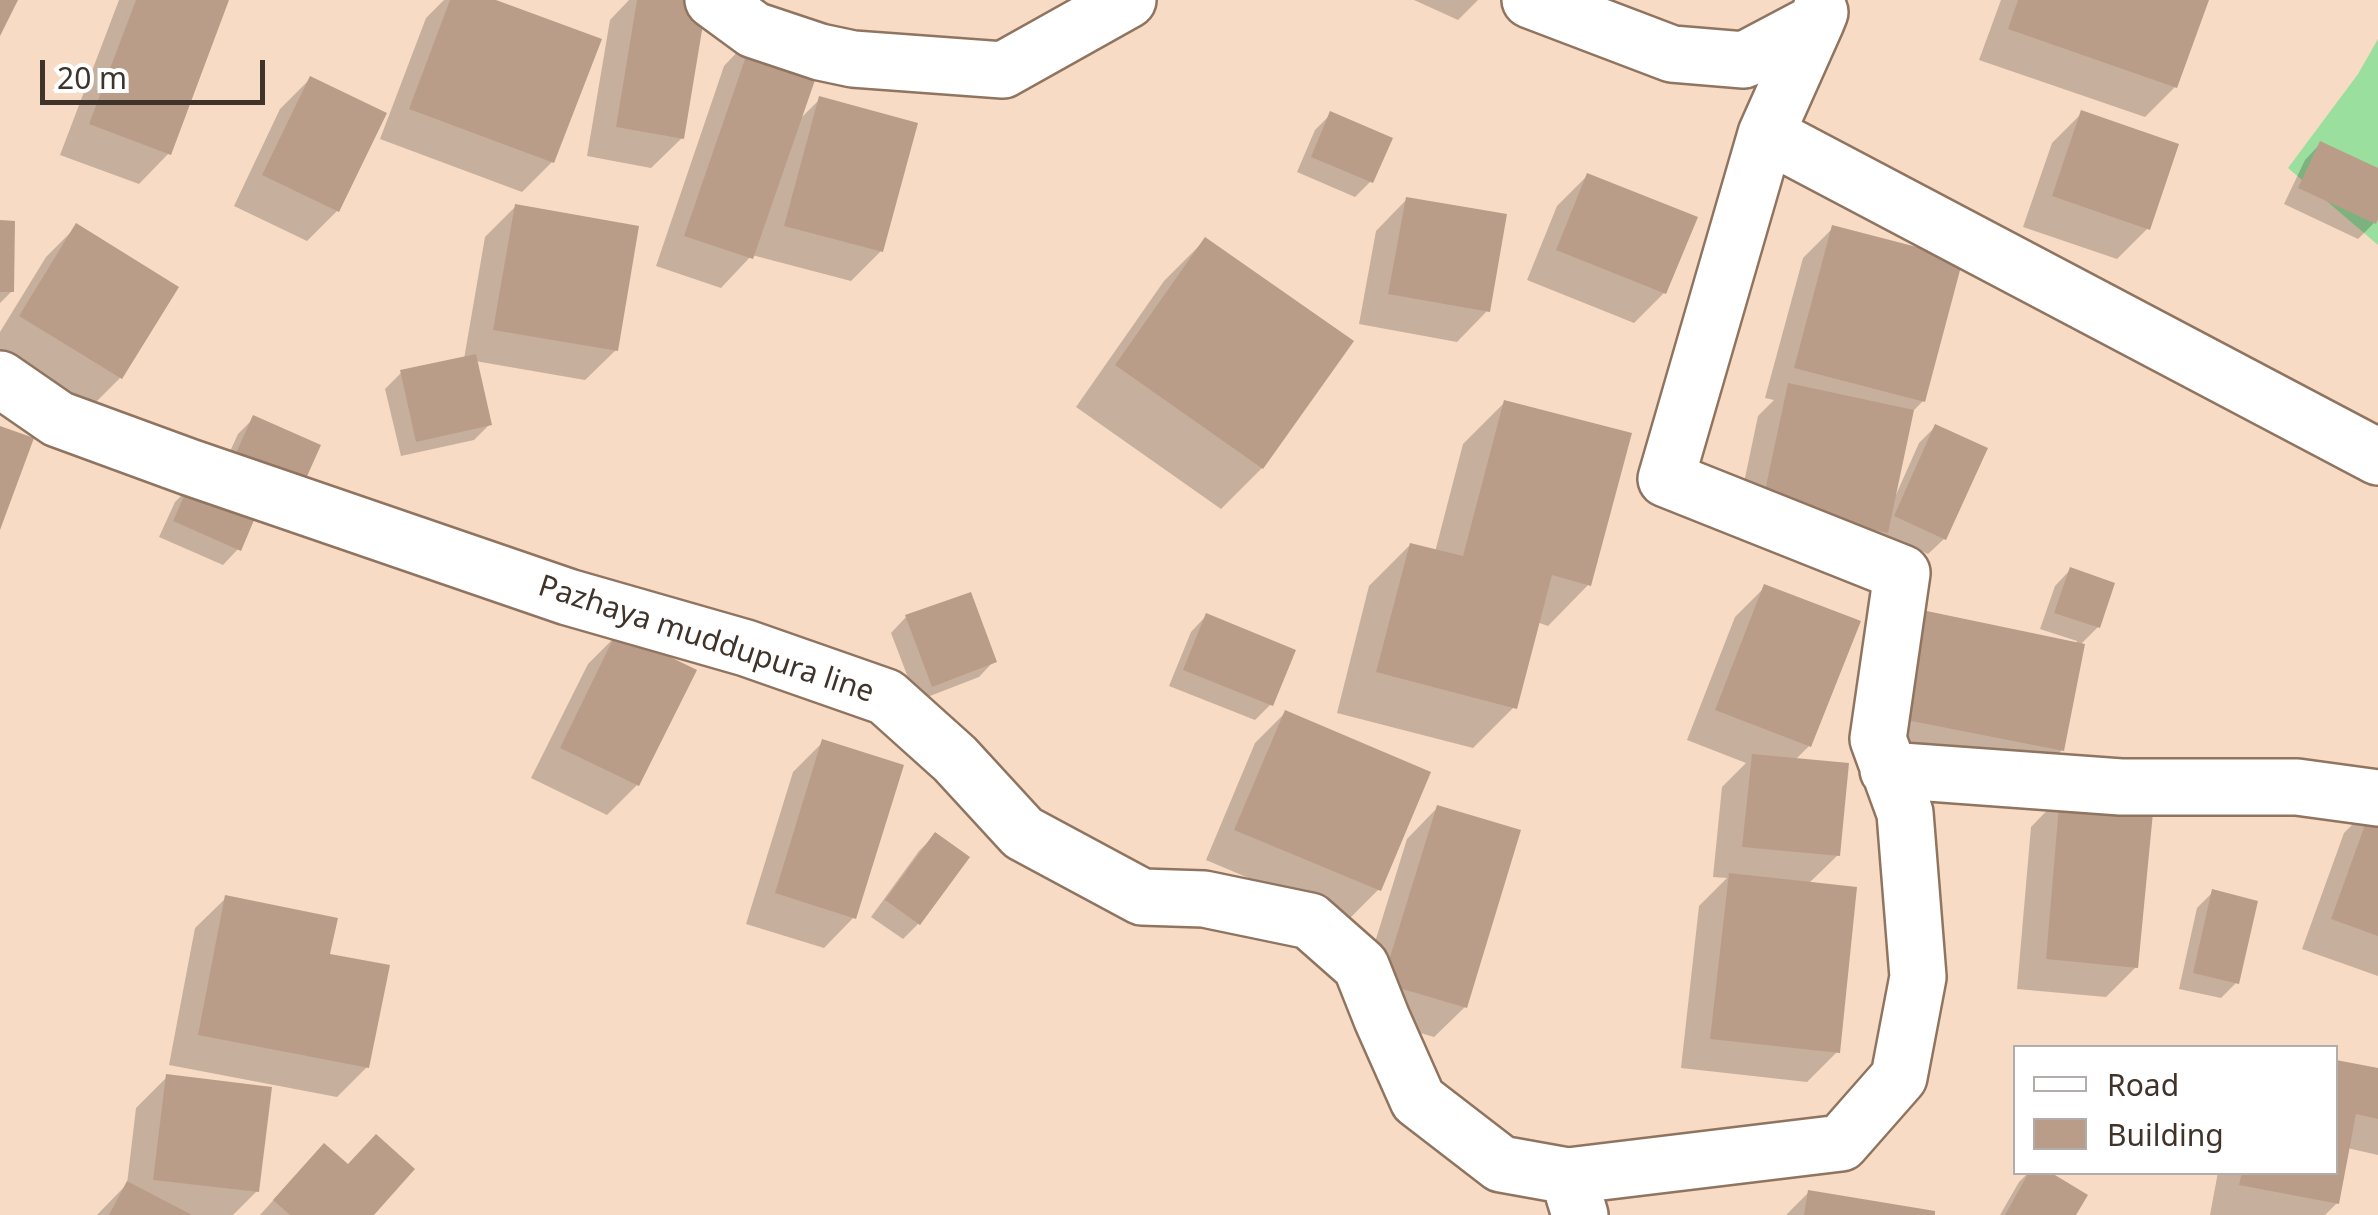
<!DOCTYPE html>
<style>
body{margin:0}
#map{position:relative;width:2378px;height:1215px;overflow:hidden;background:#f8dbc4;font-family:"Noto Sans",sans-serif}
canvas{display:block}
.legend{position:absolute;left:2013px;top:1045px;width:325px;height:130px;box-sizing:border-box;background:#fff;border:2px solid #b2adaa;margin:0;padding:12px 18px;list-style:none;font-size:30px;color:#3f332a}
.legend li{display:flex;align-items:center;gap:20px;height:50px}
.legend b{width:50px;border:2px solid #b2adaa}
.scale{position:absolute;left:40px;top:60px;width:225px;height:45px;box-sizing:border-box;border:5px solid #3f332a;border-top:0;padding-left:12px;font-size:30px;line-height:35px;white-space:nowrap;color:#3f332a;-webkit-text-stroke:8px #fff;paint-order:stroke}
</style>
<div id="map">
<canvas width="2378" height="1215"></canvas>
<ul class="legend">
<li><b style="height:12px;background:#fff"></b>Road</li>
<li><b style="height:28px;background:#b99d88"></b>Building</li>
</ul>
<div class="scale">20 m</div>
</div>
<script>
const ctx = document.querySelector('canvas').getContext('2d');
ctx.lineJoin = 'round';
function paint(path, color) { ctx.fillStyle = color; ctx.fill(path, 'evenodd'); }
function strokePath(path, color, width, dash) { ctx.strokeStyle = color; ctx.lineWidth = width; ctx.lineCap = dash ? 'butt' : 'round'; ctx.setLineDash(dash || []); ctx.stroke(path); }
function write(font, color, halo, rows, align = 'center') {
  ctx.font = font + ' "Noto Sans",sans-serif'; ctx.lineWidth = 9; ctx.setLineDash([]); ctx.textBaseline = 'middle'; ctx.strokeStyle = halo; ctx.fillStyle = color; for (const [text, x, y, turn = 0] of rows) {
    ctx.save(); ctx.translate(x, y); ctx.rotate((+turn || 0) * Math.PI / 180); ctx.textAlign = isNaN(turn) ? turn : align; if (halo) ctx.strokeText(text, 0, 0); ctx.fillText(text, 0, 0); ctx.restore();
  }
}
paint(new Path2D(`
 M 2378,39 L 2378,245 L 2288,168 L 2358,74 Z`), '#9bdf9e');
paint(new Path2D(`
 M 119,0 L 227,0 L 169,153 L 139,184 L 60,155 Z
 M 444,0 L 489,0 L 552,162 L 522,192 L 380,139 L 426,18 Z
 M 629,0 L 700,0 L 682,138 L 651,168 L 587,156 L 610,20 Z
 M 1414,0 L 1478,0 L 1458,20 Z
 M 2001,0 L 2206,0 L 2175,87 L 2145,117 L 1979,60 Z
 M 778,9 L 831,26 L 799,120 L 820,99 L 881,251 L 851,281 L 752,255 L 721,288 L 656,266 L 724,66 Z
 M 310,79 L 337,211 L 307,241 L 234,206 L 280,109 Z
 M 2082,113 L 2147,229 L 2117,259 L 2023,227 L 2052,143 Z
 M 1331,114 L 1371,181 L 1355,197 L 1297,172 L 1315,130 Z
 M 2320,144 L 2378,171 L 2378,213 L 2374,223 L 2358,239 L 2284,204 L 2305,160 Z
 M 1587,176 L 1664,293 L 1634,323 L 1527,280 L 1557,206 Z
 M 1406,200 L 1487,311 L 1457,342 L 1359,324 L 1376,231 Z
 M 515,207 L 616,350 L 585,380 L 475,361 L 490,424 L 474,440 L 401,456 L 385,389 L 401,373 L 464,359 L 485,237 Z
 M 0,223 L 12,291 L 0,303 Z
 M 77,226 L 120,378 L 90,408 L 0,352 L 0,332 L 46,257 Z
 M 1833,228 L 1923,401 L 1911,413 L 1895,497 L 1919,443 L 1935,427 L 1944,539 L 1928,554 L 1884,534 L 1855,562 L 1733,535 L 1758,416 L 1774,400 L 1765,398 L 1803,258 Z
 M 1205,240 L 1262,468 L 1221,509 L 1076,407 L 1164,281 Z
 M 1504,403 L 1589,584 L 1548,626 L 1537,622 L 1514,707 L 1473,748 L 1337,713 L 1369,586 L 1410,545 L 1435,552 L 1463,444 Z
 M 254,418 L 317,446 L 222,469 L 238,434 Z
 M 191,486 L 238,549 L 223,565 L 159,537 L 175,502 Z
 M 2070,570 L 2098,627 L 2080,645 L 2062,750 L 2031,781 L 1867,748 L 1888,642 L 2076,645 L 2077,641 L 2040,629 L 2055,586 Z
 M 1765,587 L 1809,746 L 1795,760 L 1838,855 L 1808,884 L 1837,1052 L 1807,1082 L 1681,1068 L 1699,906 L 1727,878 L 1713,877 L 1722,787 L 1746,763 L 1687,740 L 1735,617 Z
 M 1206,616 L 1271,704 L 1255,720 L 1169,686 L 1191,632 Z
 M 906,617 L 994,661 L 979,677 L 917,701 L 891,633 Z
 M 618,634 L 637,785 L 607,815 L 531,778 L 588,664 Z
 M 1285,713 L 1379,889 L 1348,920 L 1206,860 L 1255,743 Z
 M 823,742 L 854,917 L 824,948 L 746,924 L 793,772 Z
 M 2061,796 L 2136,967 L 2106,997 L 2017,989 L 2031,827 Z
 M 2374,803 L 2378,804 L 2378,976 L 2302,949 L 2344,833 Z
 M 1437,808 L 1465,1007 L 1434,1037 L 1353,1013 L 1407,839 Z
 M 935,835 L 918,924 L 903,939 L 871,917 L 919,851 Z
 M 2213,892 L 2237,982 L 2221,998 L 2179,989 L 2197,908 Z
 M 226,898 L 327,956 L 367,1067 L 337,1097 L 169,1065 L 195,928 Z
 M 2336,1063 L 2378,1071 L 2378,1155 L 2347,1148 L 2337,1203 L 2325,1215 L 2210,1215 L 2218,1172 L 2336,1172 Z
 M 167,1077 L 257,1191 L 233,1215 L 97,1215 L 127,1184 L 136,1108 Z
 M 2029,1172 L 2073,1215 L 2000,1215 L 2019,1182 Z
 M 294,1177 L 371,1215 L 260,1215 Z
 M 1809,1192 L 1932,1215 L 1786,1215 Z`), '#0003');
paint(new Path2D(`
 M 0,0 L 18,0 L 0,36 Z
 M 136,0 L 229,0 L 171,155 L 89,124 Z
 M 450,0 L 496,0 L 602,39 L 554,163 L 409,109 Z
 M 637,0 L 707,0 L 684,139 L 616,127 Z
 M 2018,0 L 2209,0 L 2177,88 L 2008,29 Z
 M 754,33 L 823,57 L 753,259 L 684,236 Z
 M 310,76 L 387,113 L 339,212 L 262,175 Z
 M 819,96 L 918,123 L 883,252 L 784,226 Z
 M 2081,110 L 2179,144 L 2150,230 L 2052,196 Z
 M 1330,111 L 1393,138 L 1373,183 L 1311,157 Z
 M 2320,141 L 2378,168 L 2378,219 L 2376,224 L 2298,188 Z
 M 1587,173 L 1698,217 L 1666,294 L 1556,250 Z
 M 1406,197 L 1507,214 L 1490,312 L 1388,294 Z
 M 515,204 L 639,226 L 618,351 L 493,330 Z
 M 0,220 L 15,221 L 14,292 L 0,292 Z
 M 76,223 L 179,287 L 122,379 L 19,316 Z
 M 1832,225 L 1963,259 L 1925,402 L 1794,368 Z
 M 1205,237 L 1354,341 L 1263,469 L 1115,365 Z
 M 476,354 L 492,425 L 416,442 L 400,370 Z
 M 1788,383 L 1914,410 L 1888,533 L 1762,505 Z
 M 1504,400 L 1632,433 L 1591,586 L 1552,575 L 1517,709 L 1376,672 L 1410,543 L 1463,556 Z
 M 253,415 L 321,445 L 304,483 L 236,453 Z
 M 1935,424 L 1988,448 L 1946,540 L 1894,516 Z
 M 0,426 L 34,438 L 0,530 Z
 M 190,483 L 257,513 L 241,551 L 173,521 Z
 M 2070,567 L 2115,583 L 2100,628 L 2054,613 Z
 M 1764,584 L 1861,621 L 1811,747 L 1715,710 Z
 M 971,592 L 997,662 L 932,687 L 905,615 Z
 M 1917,609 L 2085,644 L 2064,751 L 1896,718 Z
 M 1206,613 L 1296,650 L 1273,706 L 1183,670 Z
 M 617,631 L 697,670 L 639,786 L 560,748 Z
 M 1285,710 L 1431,772 L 1381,891 L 1234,830 Z
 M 822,739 L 904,765 L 856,919 L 775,893 Z
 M 1752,754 L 1849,763 L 1840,856 L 1742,847 Z
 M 2060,794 L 2154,802 L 2138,968 L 2046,959 Z
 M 2374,800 L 2378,802 L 2378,936 L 2331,919 Z
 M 1437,805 L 1521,830 L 1467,1008 L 1382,983 Z
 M 935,832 L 970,857 L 920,925 L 885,900 Z
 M 1729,873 L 1857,887 L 1840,1053 L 1710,1039 Z
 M 2212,889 L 2258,901 L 2239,984 L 2193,973 Z
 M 225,895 L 338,918 L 330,954 L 390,965 L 369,1068 L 198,1035 Z
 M 2336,1060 L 2378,1068 L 2378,1119 L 2356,1114 L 2339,1204 L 2239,1185 L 2242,1172 L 2336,1172 Z
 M 166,1074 L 272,1087 L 259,1192 L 153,1180 Z
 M 376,1134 L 415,1169 L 374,1215 L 290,1215 L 273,1200 L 324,1143 L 348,1164 Z
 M 2029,1172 L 2050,1172 L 2088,1195 L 2076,1215 L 2005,1215 Z
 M 127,1181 L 192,1215 L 109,1215 Z
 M 1808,1190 L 1935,1211 L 1935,1215 L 1804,1215 Z`), '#b99d88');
const street = new Path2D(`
 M 713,0 L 754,30 L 820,52 L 853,59 L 1003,70 L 1128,0
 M 1530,0 L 1672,54 L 1744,60 L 1816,22 L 1820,12
 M 1766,134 L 2378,457
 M 0,379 L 58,419 L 189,467 L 568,597 L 746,648 L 886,697 L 955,759 L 1023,833 L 1142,897 L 1204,899 L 1310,921 L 1361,966 L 1382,1019 L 1418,1100 L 1501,1164 L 1568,1176 L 1580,1215
 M 1888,770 L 2121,787 L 2297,787 L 2378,798
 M 1568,1176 L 1841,1143 L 1899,1077 L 1918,977 L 1905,813 L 1878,739 L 1902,573 L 1666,479 L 1766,134 L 1816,22`);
strokePath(street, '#8f7460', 60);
strokePath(street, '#fff', 55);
write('30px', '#3f332a', '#fff', [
 ["Pazhaya muddupura line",706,640,18]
]);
</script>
